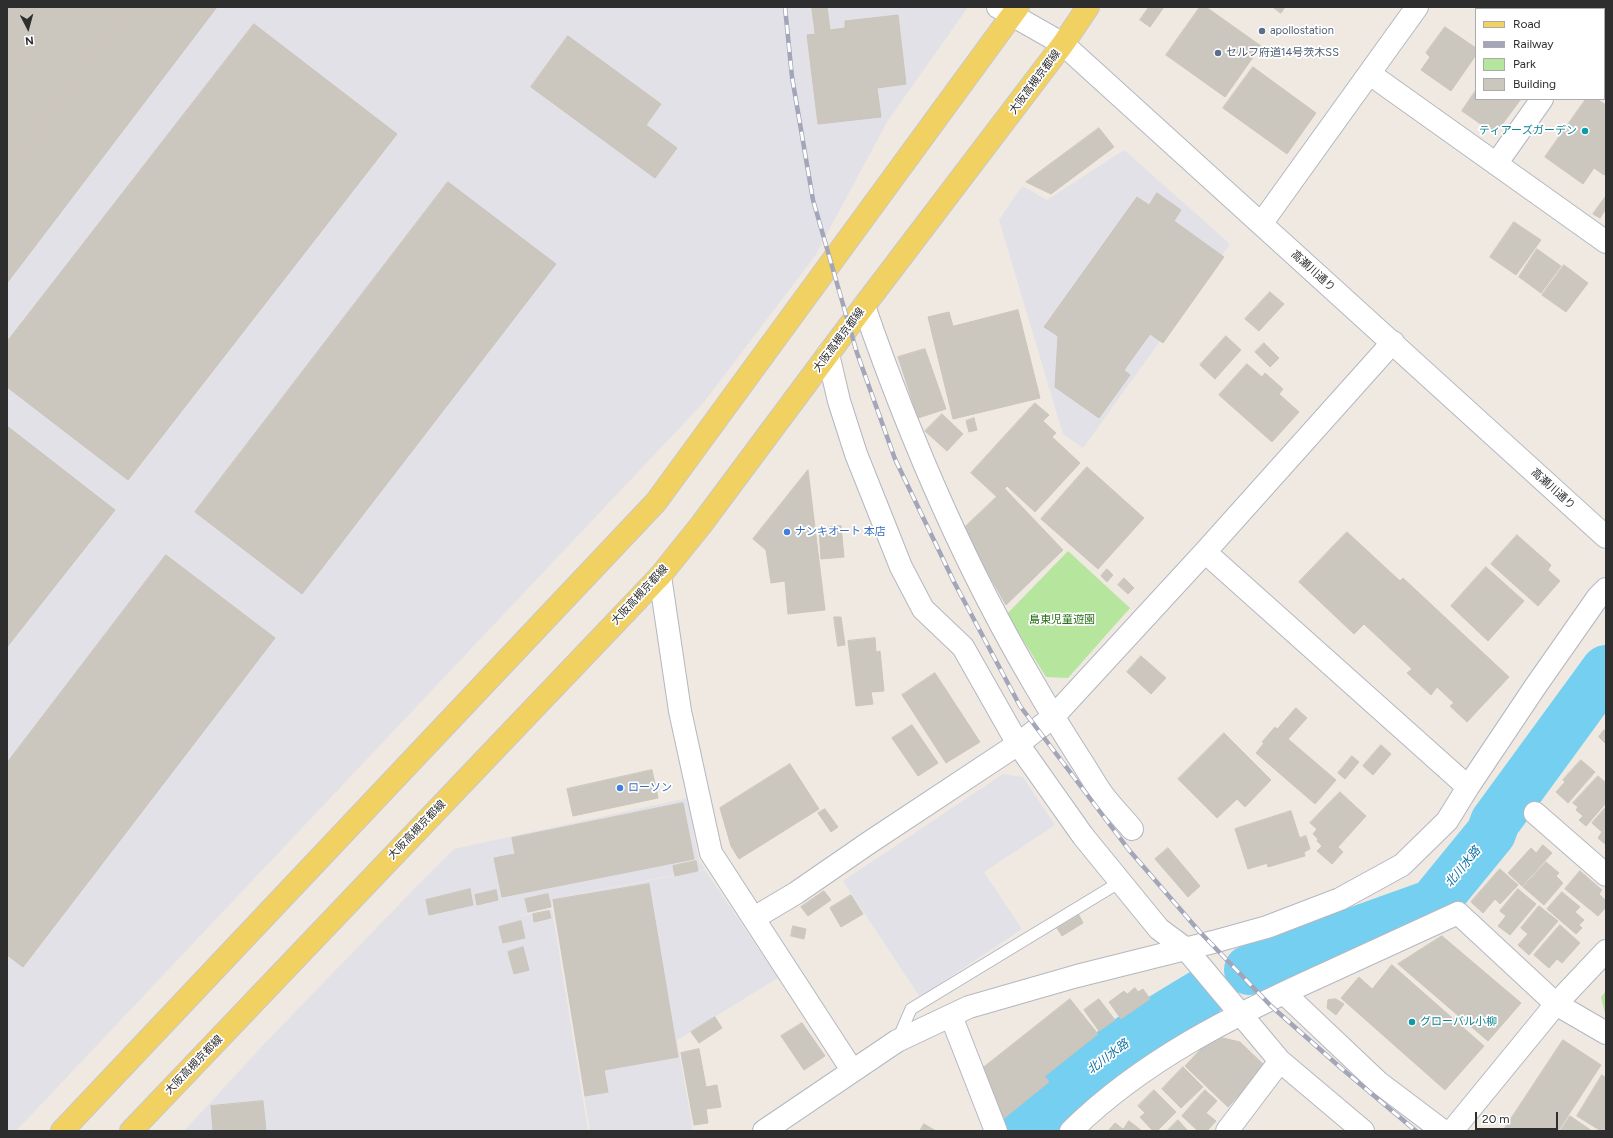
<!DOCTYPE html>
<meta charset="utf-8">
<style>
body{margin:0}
#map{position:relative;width:1613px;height:1138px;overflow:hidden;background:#efe9e1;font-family:Figtree,sans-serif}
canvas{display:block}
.frame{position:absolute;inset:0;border:8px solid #2e2e2e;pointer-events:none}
.legend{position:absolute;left:1475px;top:8px;width:130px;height:92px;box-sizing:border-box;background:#fff;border:1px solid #ababab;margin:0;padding:5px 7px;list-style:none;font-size:12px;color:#2e2e2e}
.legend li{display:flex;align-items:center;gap:8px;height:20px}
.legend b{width:20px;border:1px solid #ababab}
.north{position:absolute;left:8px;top:8px;width:40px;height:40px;-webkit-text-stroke:3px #fff;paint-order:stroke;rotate:174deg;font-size:11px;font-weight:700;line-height:16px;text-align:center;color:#2e2e2e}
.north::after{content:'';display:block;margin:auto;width:14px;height:18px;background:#2e2e2e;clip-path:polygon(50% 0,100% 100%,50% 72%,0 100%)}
.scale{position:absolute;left:1475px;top:1112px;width:83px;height:18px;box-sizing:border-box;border:2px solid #2e2e2e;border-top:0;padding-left:5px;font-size:12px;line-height:14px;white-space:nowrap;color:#2e2e2e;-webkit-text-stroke:3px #fff;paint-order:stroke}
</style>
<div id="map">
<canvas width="1613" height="1138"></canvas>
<div class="frame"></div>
<ul class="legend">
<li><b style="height:5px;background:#f2d163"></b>Road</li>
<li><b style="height:5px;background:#a3a6b8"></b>Railway</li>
<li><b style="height:11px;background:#b6e59e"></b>Park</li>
<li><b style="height:11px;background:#cbc7bf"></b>Building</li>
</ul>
<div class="north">N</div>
<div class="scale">20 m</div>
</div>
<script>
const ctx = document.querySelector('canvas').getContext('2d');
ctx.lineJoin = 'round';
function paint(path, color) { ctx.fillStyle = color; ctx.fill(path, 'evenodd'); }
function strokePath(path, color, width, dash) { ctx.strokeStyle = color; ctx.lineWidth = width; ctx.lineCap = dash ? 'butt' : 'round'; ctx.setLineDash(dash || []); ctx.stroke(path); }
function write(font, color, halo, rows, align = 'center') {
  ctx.font = font + ' Figtree,"Noto Sans JP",sans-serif'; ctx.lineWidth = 3.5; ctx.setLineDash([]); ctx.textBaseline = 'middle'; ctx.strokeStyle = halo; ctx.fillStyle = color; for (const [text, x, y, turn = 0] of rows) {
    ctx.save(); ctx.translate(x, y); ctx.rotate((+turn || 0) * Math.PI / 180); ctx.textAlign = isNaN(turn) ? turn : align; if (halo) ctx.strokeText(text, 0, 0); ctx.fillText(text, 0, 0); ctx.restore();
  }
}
paint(new Path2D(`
 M 7,7 L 968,7 L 887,122 L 815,256 L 704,402 L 16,1131 L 7,1131 Z
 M 1124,150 L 1230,244 L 1083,448 L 1063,434 L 999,220 L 1022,186 L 1047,200 Z
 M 1003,774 L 1023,777 L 1055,825 L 984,872 L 1022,929 L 920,997 L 843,881 Z
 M 687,798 L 699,861 L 705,869 L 552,899 L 705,870 L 778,978 L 677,1040 L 693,1131 L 590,1131 L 552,900 L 552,907 L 509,919 L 552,909 L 588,1131 L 184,1131 L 266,1042 L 418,885 L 454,849 Z`), '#e3e1e8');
paint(new Path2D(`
 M 1068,551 L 1130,608 L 1068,678 L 1046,677 L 1007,614 Z
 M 1606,991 L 1606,1017 L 1601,997 Z`), '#b6e59e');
strokePath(new Path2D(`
 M 1249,970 L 1433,904 L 1491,833 L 1495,822 L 1606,670
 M 1024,1131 C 1048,1107 1073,1083 1100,1061 C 1132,1036 1167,1015 1202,994`), '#75cff0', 50);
const building = new Path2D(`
 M 7,7 L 64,7 L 7,81 Z
 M 64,7 L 132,7 L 7,170 L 7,81 Z
 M 132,7 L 217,7 L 7,283 L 7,170 Z
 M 812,7 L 827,7 L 830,30 L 845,28 L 845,21 L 898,15 L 906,84 L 877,88 L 881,117 L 818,124 L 807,35 L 815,34 Z
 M 1149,7 L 1164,7 L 1150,27 L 1140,20 Z
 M 1200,7 L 1206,7 L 1261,46 L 1225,97 L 1166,55 Z
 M 1273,7 L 1285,7 L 1281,13 Z
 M 1500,7 L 1522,7 L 1520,9 L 1503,9 Z
 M 1535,7 L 1542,7 L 1545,9 L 1534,9 Z
 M 254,24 L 397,134 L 128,480 L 7,387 L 7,342 Z
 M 1445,27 L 1476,48 L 1476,55 L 1451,91 L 1421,70 L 1430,57 L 1426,53 Z
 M 568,36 L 661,104 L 646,125 L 677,148 L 655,178 L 531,87 Z
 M 1253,67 L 1316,113 L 1287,154 L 1223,108 Z
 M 1476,90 L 1476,99 L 1521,99 L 1495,134 L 1462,111 Z
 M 1586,99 L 1597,99 L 1606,105 L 1606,173 L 1604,175 L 1594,168 L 1583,184 L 1545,157 Z
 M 1099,128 L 1114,147 L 1051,194 L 1026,182 Z
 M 448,182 L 556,264 L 302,594 L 195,512 Z
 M 1157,193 L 1181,210 L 1174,221 L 1224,257 L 1163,343 L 1150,334 L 1124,370 L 1130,375 L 1099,418 L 1055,387 L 1058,336 L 1044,327 L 1137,197 L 1149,205 Z
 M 1606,196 L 1606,209 L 1600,218 L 1593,214 Z
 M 1514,222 L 1541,240 L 1516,275 L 1490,257 Z
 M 1537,249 L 1561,266 L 1541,293 L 1519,277 Z
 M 1564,265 L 1588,283 L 1566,312 L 1542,295 Z
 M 1270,292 L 1284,304 L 1259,331 L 1245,319 Z
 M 1018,310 L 1040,398 L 953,419 L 928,317 L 949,312 L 953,326 Z
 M 1226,336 L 1241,350 L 1215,379 L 1200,365 Z
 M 1264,343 L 1279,358 L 1270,367 L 1255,352 Z
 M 925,349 L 946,409 L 918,418 L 898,357 Z
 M 1247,364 L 1262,377 L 1265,373 L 1283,389 L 1279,394 L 1299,412 L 1272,442 L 1219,395 Z
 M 1035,403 L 1049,415 L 1043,421 L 1056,433 L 1052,437 L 1080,463 L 1035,512 L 1007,486 L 997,497 L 971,473 Z
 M 942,414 L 963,434 L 947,451 L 925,431 Z
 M 974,418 L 977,430 L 969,432 L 966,421 Z
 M 7,426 L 115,510 L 7,647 Z
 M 1087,467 L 1144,518 L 1098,569 L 1041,519 Z
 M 808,470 L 825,610 L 788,614 L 785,581 L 771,583 L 766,550 L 753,539 Z
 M 1005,489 L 1063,550 L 1006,605 L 963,529 Z
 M 841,526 L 844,557 L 821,559 L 819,528 Z
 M 1347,532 L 1400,581 L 1403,578 L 1509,677 L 1467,722 L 1450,706 L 1454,703 L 1437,687 L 1431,695 L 1407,673 L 1412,669 L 1364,624 L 1354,634 L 1299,582 Z
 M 1517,535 L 1551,565 L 1548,570 L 1560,581 L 1538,606 L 1491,564 Z
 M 166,555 L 275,638 L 23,967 L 7,955 L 7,763 Z
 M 1486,567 L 1524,601 L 1488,641 L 1451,606 Z
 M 1107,569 L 1113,575 L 1107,582 L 1101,576 Z
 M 1124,578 L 1134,588 L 1128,594 L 1118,585 Z
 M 834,617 L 841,617 L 845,645 L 838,646 Z
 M 875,638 L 876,652 L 880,651 L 884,691 L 871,692 L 873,704 L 856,706 L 848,641 Z
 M 1141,656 L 1166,678 L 1151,694 L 1127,672 Z
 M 935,673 L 980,742 L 946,763 L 902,695 Z
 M 1296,708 L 1307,718 L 1288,739 L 1336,780 L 1315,804 L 1256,753 L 1264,743 L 1262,742 L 1275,727 L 1277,729 Z
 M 912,725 L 938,763 L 918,776 L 892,738 Z
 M 1604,730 L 1606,732 L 1606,744 L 1599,737 Z
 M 1224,733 L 1271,780 L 1245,807 L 1237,799 L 1217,818 L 1178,779 Z
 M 1381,745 L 1391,754 L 1373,775 L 1363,766 Z
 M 1352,756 L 1359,762 L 1345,779 L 1338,773 Z
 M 1581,760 L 1595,772 L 1568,803 L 1556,792 L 1565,782 L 1563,780 Z
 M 790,764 L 819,809 L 739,859 L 731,846 L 720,808 Z
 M 652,770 L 658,798 L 573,816 L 567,789 Z
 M 1598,776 L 1606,783 L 1606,803 L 1586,826 L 1579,820 L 1583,816 L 1576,810 L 1578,807 L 1573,803 Z
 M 1340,792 L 1366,816 L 1338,847 L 1343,852 L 1332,864 L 1317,851 L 1322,846 L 1317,841 L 1318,839 L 1313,834 L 1317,829 L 1310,823 Z
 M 683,803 L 694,859 L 502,897 L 494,858 L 515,854 L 512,838 Z
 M 1606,807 L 1606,845 L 1598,838 L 1602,832 L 1592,823 Z
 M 825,809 L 838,827 L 831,832 L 818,813 Z
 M 1291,811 L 1304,852 L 1248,869 L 1235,829 Z
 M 1306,836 L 1310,849 L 1304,852 L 1300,838 Z
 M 1543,845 L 1552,853 L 1522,886 L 1508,873 L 1531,848 L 1536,853 Z
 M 1168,848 L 1200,886 L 1188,897 L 1155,859 Z
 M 1304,852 L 1305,856 L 1268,867 L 1267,863 Z
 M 696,861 L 698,871 L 675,876 L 673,866 Z
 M 1546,862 L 1559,873 L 1556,876 L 1563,883 L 1544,905 L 1523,887 Z
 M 1500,869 L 1518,885 L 1500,904 L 1495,899 L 1483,913 L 1471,902 Z
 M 1580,871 L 1602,890 L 1599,894 L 1606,901 L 1606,907 L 1598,916 L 1565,889 Z
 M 649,884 L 678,1057 L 604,1070 L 608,1092 L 585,1096 L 553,900 Z
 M 470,889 L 473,905 L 429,915 L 426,900 Z
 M 1518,889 L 1536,904 L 1510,935 L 1498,926 L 1506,916 L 1500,911 Z
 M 496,890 L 498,900 L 477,905 L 475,895 Z
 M 824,891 L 831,900 L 808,916 L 801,907 Z
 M 1562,892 L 1580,907 L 1575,912 L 1584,920 L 1579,925 L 1582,928 L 1576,934 L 1547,909 Z
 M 548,894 L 551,907 L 528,912 L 525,899 Z
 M 851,895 L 863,914 L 841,927 L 830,908 Z
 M 1539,906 L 1558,921 L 1529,955 L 1518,945 L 1528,934 L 1521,928 Z
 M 549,911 L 551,918 L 534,922 L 533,914 Z
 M 1079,915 L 1083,923 L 1062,936 L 1057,928 Z
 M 521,921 L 525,938 L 503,943 L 499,927 Z
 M 1560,925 L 1580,943 L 1562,963 L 1557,959 L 1549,968 L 1534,955 Z
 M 793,926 L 806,929 L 804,939 L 791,936 Z
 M 1442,936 L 1521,1003 L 1488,1041 L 1398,964 Z
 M 523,947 L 529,970 L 514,974 L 508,952 Z
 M 1392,965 L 1484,1046 L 1445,1090 L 1341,998 L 1359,977 L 1372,989 Z
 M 1135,988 L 1138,992 L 1143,989 L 1150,999 L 1121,1019 L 1109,1002 L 1124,991 L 1127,994 Z
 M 1070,999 L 1098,1034 L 1045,1076 L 1049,1082 L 1002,1120 L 983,1068 Z
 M 1099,999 L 1115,1020 L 1099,1031 L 1084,1010 Z
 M 1336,999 L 1344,1004 L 1336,1015 L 1327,1008 L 1328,1000 Z
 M 715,1017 L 722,1028 L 699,1043 L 691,1032 Z
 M 802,1023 L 825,1056 L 804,1070 L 781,1036 Z
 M 1223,1038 L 1240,1042 L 1266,1067 L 1228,1107 L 1185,1066 L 1202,1048 L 1214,1041 Z
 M 1563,1040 L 1601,1065 L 1558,1131 L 1503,1131 Z
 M 699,1049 L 706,1087 L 717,1085 L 721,1107 L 706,1109 L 708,1123 L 694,1125 L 681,1053 Z
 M 1183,1067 L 1203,1087 L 1181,1108 L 1162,1089 Z
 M 1602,1075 L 1606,1078 L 1606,1131 L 1601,1131 L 1577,1116 Z
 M 1154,1090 L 1176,1112 L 1157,1131 L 1153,1131 L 1140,1117 L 1145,1113 L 1138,1106 Z
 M 1205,1090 L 1217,1101 L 1206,1113 L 1216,1121 L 1207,1131 L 1198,1131 L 1182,1116 Z
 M 263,1101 L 266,1131 L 213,1131 L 211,1106 Z
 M 1570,1116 L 1592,1131 L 1560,1131 Z
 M 1178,1120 L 1187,1130 L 1167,1131 Z
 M 1129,1121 L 1142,1131 L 1108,1131 L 1115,1123 L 1123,1129 Z
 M 924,1124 L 936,1131 L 920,1131 Z`);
paint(building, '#cbc7bf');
strokePath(building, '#cbc5ba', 1);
const service = new Path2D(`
 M 898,1039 L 911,1009 L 1120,882`);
const minor = new Path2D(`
 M 1604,10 L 1606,8
 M 1370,74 L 1606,242
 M 1496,164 L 1542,99
 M 864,306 C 909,436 963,563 1033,682 C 1048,708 1064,734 1080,759 C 1088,771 1095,784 1103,795 C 1112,807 1123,818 1132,829
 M 828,354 L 839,401 L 856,454 L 901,567 L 923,609 L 963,647 L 1018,744 L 1083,836 L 1159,929 L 1186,949 L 1280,1061 L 1363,1131
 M 1205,552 L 1468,787
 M 660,576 L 680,711 L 711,853 L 852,1070
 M 1535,813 L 1606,875
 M 754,918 L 796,893 L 870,842 L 1018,744 L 1053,717 L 1205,552 L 1393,342
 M 1284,993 L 1378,1082 L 1443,1131
 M 951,1016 L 996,1131
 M 764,1131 L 897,1041 L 969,1007 L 1077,976 L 1213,942 L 1267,927 L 1340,899 L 1402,865 L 1447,821 L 1468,787 L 1535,687 L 1598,597 L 1606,589
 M 1071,1131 C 1143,1060 1234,1015 1325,974 C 1369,954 1413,934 1458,913 L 1556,1004 L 1606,1033
 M 1227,1131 L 1280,1061`);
const tertiary = new Path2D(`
 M 998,7 L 1063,44 L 1606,537
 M 1261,224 L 1417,7
 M 1452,1131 L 1556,1004 L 1606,951`);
const primary = new Path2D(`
 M 62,1131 L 656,502 L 1018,7
 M 131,1131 L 660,576 L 701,525 L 864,306 L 1063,44 L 1088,7`);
strokePath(service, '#b4b7c1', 13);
strokePath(minor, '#b4b7c1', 24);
strokePath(tertiary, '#b4b7c1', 24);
strokePath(primary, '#c9c9c9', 24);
strokePath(service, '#fff', 11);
strokePath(minor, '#fff', 22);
strokePath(tertiary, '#fff', 22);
strokePath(primary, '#f2d163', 22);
const rail = new Path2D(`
 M 785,7 L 792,77 L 813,200 L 857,353 L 895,459 L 954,582 L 1020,706 L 1129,850 L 1199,931 L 1271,1006 L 1341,1068 L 1416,1131`);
strokePath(rail, '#a3a6b8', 4.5);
strokePath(rail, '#fff', 3, [9]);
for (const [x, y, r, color] of [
 [1262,31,4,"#5c6f8a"],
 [1218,53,4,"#5c6f8a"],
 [1585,131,4,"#0f9aa8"],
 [787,532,4,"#3f7fe0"],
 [620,788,4,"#3f7fe0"],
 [1412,1022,4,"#0f9aa8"]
]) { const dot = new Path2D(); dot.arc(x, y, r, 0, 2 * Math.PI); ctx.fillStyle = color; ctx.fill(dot); strokePath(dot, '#fff', 1.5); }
write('11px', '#4e5e75', '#fff', [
 ["apollostation",1270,31],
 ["セルフ府道14号茨木SS",1226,53]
], 'left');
write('11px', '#2e2e2e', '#fff', [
 ["大阪高槻京都線",1035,82,-53],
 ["高瀬川通り",1313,271,42],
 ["大阪高槻京都線",839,340,-53],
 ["高瀬川通り",1553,489,42],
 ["大阪高槻京都線",640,595,-47],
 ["大阪高槻京都線",417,830,-46],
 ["大阪高槻京都線",194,1065,-46]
]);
write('11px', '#0d838f', '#fff', [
 ["ティアーズガーデン",1577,131],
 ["グローバル小柳",1420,1022,"left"]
], 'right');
write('11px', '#366cbe', '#fff', [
 ["ナンキオート 本店",795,532],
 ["ローソン",628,788]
], 'left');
write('11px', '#2c6e1b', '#fff', [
 ["島東児童遊園",1062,620]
]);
write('italic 12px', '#0d6fa3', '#fff', [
 ["北川水路",1463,867,-51],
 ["北川水路",1108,1057,-37]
]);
</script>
